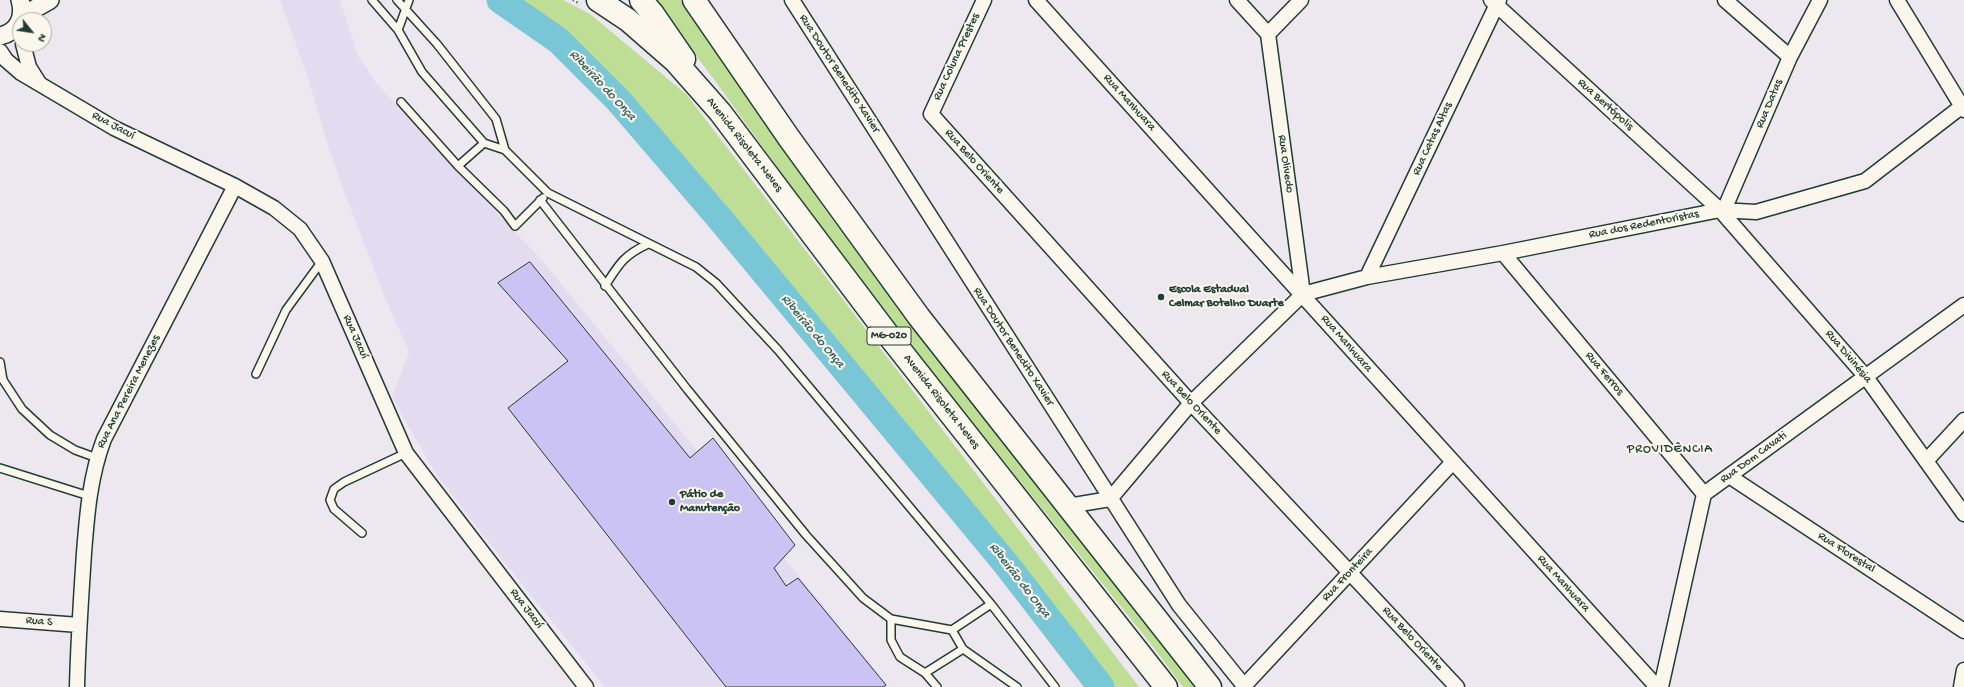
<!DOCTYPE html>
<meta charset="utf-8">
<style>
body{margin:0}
#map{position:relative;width:1964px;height:687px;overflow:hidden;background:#ede7ef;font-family:"Gochi Hand",sans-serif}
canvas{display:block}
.north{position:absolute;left:12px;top:12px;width:40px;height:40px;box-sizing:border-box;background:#fbf7ec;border:1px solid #a3ada2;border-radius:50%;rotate:120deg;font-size:11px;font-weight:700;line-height:16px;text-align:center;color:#1f3d34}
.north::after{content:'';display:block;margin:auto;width:14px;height:18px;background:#1f3d34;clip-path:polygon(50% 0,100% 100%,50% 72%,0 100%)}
</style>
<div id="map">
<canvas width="1964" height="687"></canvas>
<div class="north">N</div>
</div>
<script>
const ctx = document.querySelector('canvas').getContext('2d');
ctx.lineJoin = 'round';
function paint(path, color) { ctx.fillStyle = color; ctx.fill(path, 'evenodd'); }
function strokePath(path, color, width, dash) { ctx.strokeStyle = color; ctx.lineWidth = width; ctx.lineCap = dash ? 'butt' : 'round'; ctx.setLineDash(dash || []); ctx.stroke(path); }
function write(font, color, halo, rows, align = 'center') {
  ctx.font = font + ' "Gochi Hand",sans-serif'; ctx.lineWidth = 4; ctx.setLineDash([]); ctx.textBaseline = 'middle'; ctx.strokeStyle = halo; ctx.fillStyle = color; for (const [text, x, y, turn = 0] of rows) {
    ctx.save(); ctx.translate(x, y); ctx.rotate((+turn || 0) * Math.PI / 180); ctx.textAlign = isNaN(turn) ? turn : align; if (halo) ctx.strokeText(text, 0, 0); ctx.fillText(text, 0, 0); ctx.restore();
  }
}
paint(new Path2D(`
 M 280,0 L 340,0 L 358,56 L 376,83 L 546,265 L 889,687 L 605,687 L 494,549 L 436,474 L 392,397 L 409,352 L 385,298 L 347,199 L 330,152 L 307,75 Z`), '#e3dcf1');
paint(new Path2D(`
 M 509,0 L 563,0 L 590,14 L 686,94 L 1139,687 L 1106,687 L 948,486 L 648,127 L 567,41 Z
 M 651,0 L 680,0 L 826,211 L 923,342 L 1197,687 L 1183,687 L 1151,644 L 896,327 L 817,223 L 716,82 L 670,21 Z`), '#bedd95');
strokePath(new Path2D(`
 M 500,0 L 559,41 L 618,100 L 720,219 L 1006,564 L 1101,687`), '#79c6d7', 27);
const building = new Path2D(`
 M 530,262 L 690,458 L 713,438 L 795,545 L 774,568 L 786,586 L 798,578 L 886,685 L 883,687 L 726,687 L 508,408 L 568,361 L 498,283 Z`);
paint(building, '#ccc3f5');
strokePath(building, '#1f3d34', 1);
const service = new Path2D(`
 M 372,0 L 398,30 L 422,72 L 484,143 L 458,166 L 401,102
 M 397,0 L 437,44 L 496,119 L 505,150
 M 398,30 L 409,0
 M 484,143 L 505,150 L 548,193 L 696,267 L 716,283 L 778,350 L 991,604 L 1055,687
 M 458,166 L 504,211 L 515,226 L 543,198
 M 540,200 L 687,389 L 806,535 L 863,598 L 891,619 L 952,630 L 991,604
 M 605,286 C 619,264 624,255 648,244
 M 0,362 L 3,380 L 22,409 L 50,435 L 75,450 L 97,458
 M 256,374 L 286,310 L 322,261
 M 0,468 L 89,496
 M 362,533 L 334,509 L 330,500 L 334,489 L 344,482 L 406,453
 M 891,619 L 891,640 L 900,657 L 925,673 L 937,687
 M 952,630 L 963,649 L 1017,687
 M 925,673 L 963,649`);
const minor = new Path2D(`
 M 792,0 L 1179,605 L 1245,687
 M 984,0 L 931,114 L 1191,403 L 1457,687
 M 1036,0 C 1243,229 1448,459 1657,687
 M 1237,0 L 1268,34
 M 1491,0 L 1720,210 L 1866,377 L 1964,514
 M 1725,0 L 1790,57
 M 1897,0 L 1964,110
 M 1268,34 L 1303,294
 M 1268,34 L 1301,0
 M 23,44 L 29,67 L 39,83
 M 0,51 L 6,60 L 21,73 L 114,128 L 235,186 L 274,208 L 300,229 L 322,261 L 406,453 L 586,687
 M 1724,210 L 1790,57 L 1820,0
 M 1503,253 L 1704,494
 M 1367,277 L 1499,0
 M 1926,461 L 1964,420
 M 1729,476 L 1964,631
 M 1068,506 L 1110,499 L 1191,403 L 1303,294 L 1367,277 L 1503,253 L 1720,210 L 1756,212 L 1865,181 L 1961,107
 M 0,619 L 79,625
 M 1244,686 L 1452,463
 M 77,687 C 78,642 81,598 84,553 C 87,514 90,476 104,439 L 235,186
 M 1661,687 L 1704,494 L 1964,305
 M 1961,687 L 1964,670`);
const tertiary = new Path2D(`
 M 22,16 L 50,0
 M 0,36 C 18,32 25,17 20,0`);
const trunk = new Path2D(`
 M 598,0 L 628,20 L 675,61 L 720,112 L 889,336 L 1166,687
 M 641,0 L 653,14 L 684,59
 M 694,0 L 789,138 L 919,317 L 1210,687`);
strokePath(service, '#1f3d34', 10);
strokePath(minor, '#1f3d34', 17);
strokePath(tertiary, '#1f3d34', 20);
strokePath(trunk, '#1f3d34', 25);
strokePath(new Path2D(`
 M 573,0 L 580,4`), '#1f3d34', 2.5, [1, 3]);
strokePath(service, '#fbf7ec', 7);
strokePath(minor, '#fbf7ec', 14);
strokePath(tertiary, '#fbf7ec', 17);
strokePath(trunk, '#fbf7ec', 22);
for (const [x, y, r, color] of [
 [1161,297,4,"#1f3d34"],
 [672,502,4,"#1f3d34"]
]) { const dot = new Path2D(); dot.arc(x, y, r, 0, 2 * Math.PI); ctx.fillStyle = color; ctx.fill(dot); strokePath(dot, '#fbf7ec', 1.5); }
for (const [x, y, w] of [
 [889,336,44]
]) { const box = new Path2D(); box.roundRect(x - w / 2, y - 9, w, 18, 3); ctx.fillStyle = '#fbf7ec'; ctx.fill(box); strokePath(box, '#1f3d34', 1); }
write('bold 11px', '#1f3d34', null, [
 ["MG-020",889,336]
]);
write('12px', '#1f3d34', '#fbf7ec', [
 ["Rua Coluna Prestes",957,57,-65],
 ["Rua Doutor Benedito Xavier",839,74,57],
 ["Rua Manhuara",1129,103,48],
 ["Rua Datas",1770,104,-67],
 ["Rua Bertópolis",1605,105,42],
 ["Rua Jacuí",113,126,28],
 ["Rua Catas Altas",1433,139,-65],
 ["Avenida Risoleta Neves",744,145,52],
 ["Rua Belo Oriente",974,162,48],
 ["Rua Olivedo",1285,164,82],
 ["Rua dos Redentoristas",1644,225,-11],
 ["Rua Jacuí",355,337,66],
 ["Rua Manhuara",1346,344,49],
 ["Rua Doutor Benedito Xavier",1013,347,57],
 ["Rua Divinésia",1848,357,50],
 ["Rua Ferros",1604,374,50],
 ["Rua Ana Pereira Menezes",129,392,-63],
 ["Avenida Risoleta Neves",941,402,52],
 ["Rua Belo Oriente",1191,403,47],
 ["Rua Dom Cavati",1754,458,-36],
 ["Rua Florestal",1846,553,33],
 ["Rua Fronteira",1348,575,-47],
 ["Rua Manhuara",1563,584,48],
 ["Rua Jacuí",526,609,52],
 ["Rua S",39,622,5],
 ["Rua Belo Oriente",1412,639,47]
]);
write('bold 12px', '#1f3d34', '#fbf7ec', [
 ["Escola Estadual",1169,290],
 ["Celmar Botelho Duarte",1169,304],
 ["Pátio de",680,495],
 ["Manutenção",680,509]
], 'left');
write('italic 13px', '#365f5d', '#fbf7ec', [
 ["Ribeirão do Onça",602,86,47],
 ["Ribeirão do Onça",812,332,50],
 ["Ribeirão do Onça",1019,581,52]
]);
ctx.letterSpacing = '1px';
write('13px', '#1f3d34', '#fbf7ec', [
 ["PROVIDÊNCIA",1670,450]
]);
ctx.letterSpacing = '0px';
</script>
